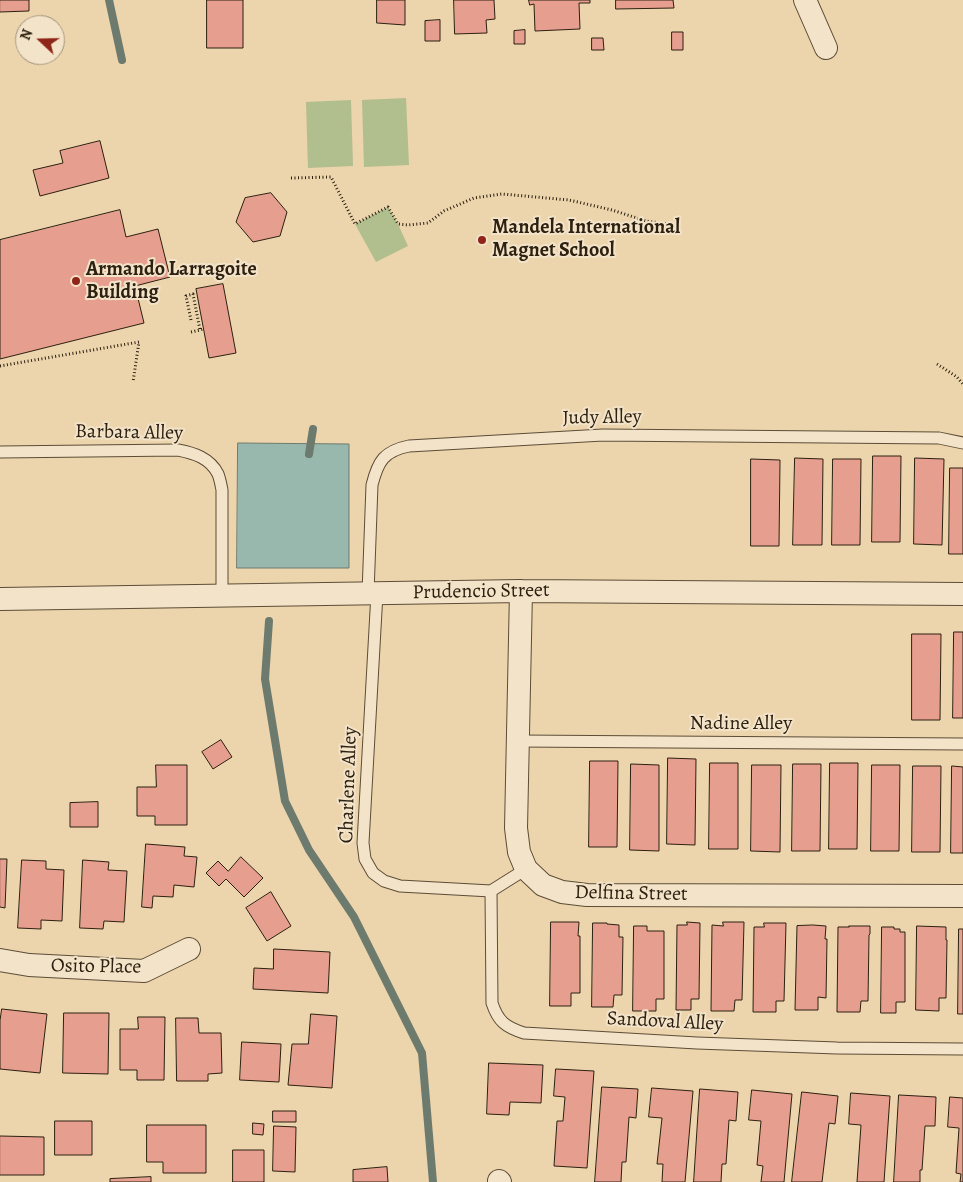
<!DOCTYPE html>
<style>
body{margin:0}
#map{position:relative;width:963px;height:1182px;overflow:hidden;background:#ecd4ac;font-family:Alegreya,serif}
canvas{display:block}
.north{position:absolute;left:15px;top:15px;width:50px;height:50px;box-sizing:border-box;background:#f3e3c9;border:1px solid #a3957f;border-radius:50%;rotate:291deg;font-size:14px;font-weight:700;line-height:20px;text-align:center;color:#2c2010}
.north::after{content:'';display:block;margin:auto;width:18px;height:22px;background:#8f2418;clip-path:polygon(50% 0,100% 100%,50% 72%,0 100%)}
</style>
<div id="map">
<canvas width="963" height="1182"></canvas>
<div class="north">N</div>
</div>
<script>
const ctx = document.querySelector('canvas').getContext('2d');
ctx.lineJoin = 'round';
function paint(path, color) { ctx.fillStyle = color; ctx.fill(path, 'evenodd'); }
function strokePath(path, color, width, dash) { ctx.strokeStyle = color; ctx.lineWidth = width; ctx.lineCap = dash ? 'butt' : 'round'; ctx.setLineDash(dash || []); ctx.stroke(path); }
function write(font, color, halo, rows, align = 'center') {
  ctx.font = font + ' Alegreya,serif'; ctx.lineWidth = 4; ctx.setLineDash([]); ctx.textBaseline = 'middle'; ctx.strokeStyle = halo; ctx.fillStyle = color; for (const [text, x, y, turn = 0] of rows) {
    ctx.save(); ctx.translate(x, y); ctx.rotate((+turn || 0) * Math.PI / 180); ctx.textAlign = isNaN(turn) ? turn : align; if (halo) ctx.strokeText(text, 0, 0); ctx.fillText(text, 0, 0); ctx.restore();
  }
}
paint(new Path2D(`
 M 406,98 L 409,165 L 364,167 L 362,100 Z
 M 351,100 L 353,166 L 308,168 L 306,102 Z
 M 388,207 L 398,224 L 408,246 L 376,262 L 355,224 Z`), '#b1be8e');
const water = new Path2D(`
 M 238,443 L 349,444 L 349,568 L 237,568 Z`);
paint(water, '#99b8ad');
strokePath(water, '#6d7b6e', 1);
strokePath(new Path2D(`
 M 109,0 L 122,60
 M 309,454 L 313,429
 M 269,621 L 265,679 L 285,801 L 309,850 L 354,917 L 422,1053 L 433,1182`), '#6d7b6e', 8);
const building = new Path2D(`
 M 0,0 L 29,0 L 29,11 L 0,12 Z
 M 207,0 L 243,0 L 243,48 L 207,48 Z
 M 377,0 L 405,0 L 405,25 L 377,23 Z
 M 454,0 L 494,0 L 495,19 L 486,20 L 487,33 L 455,34 Z
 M 529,0 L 590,0 L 590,3 L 579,3 L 580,29 L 535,31 L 534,4 L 530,5 Z
 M 616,0 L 673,0 L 674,8 L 616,9 Z
 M 440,20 L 440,41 L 425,41 L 425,21 Z
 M 525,30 L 525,44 L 514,44 L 514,31 Z
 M 672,32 L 683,32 L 683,50 L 672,50 Z
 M 592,38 L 603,38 L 604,50 L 592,50 Z
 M 100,141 L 109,178 L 40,196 L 33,170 L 63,163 L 60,151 Z
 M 271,193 L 287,212 L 280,236 L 253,242 L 236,222 L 245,198 Z
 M 120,210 L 126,237 L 158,229 L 170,277 L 135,286 L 144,323 L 0,359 L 0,240 Z
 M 223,284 L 236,353 L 209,358 L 196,289 Z
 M 873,456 L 901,456 L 900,542 L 872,542 Z
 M 795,458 L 823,459 L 822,545 L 793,545 Z
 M 915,458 L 944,459 L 942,545 L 914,544 Z
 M 751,459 L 780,460 L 779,546 L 751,546 Z
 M 833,459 L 861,459 L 860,545 L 832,545 Z
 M 950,468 L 963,468 L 963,554 L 949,554 Z
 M 954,632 L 963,632 L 963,718 L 953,718 Z
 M 912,634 L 941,634 L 940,720 L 912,720 Z
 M 221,740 L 232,757 L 213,769 L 202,752 Z
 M 668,758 L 696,759 L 695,845 L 667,844 Z
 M 590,761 L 618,761 L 617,847 L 589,847 Z
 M 710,763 L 738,763 L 738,849 L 709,849 Z
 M 830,763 L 858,763 L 857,849 L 829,849 Z
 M 631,764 L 659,765 L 659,851 L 630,850 Z
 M 793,764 L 821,764 L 820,851 L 792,851 Z
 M 156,765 L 187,765 L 187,825 L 155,825 L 155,816 L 137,816 L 137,787 L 156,787 Z
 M 752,765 L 781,765 L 780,852 L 751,851 Z
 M 872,765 L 900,765 L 899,851 L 871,851 Z
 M 913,766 L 941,766 L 940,852 L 912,852 Z
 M 952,766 L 963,767 L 963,853 L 951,853 Z
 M 98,802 L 98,827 L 70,827 L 70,803 Z
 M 146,844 L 185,847 L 184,856 L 197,857 L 194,887 L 174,885 L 173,897 L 153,896 L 152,908 L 142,907 Z
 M 241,857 L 263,878 L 244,897 L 226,879 L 219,886 L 206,873 L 218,861 L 228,871 Z
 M 0,859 L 7,859 L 5,908 L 0,907 Z
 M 22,860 L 46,861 L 46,869 L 64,870 L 62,921 L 41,920 L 41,929 L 18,928 Z
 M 83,860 L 109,862 L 108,870 L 127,871 L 124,922 L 104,921 L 103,929 L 80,928 Z
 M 271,892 L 291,926 L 267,941 L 246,908 Z
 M 551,922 L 579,922 L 578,936 L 580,936 L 580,993 L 571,993 L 571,1006 L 550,1006 Z
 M 687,922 L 700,923 L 699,999 L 691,999 L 691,1010 L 676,1010 L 677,925 L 687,925 Z
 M 723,922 L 744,922 L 742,1000 L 735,1000 L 734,1011 L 711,1011 L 712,925 L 723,926 Z
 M 593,923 L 607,923 L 607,924 L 619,925 L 619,937 L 623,937 L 622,995 L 614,995 L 613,1007 L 592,1007 Z
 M 764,923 L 786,923 L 784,1001 L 776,1001 L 776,1012 L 753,1012 L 754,927 L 764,927 Z
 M 813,925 L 826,926 L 825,939 L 827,939 L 826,998 L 818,997 L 818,1010 L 795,1010 L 797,926 Z
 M 634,926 L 647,926 L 647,931 L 664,931 L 664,999 L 656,999 L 656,1011 L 633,1011 Z
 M 849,926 L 870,926 L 870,934 L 869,935 L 868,1001 L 861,1001 L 860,1012 L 837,1012 L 838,927 L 849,927 Z
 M 917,926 L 946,927 L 946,940 L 947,940 L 946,998 L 939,998 L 939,1011 L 916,1010 Z
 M 882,927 L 894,927 L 894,929 L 900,929 L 900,932 L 905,932 L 905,1002 L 896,1002 L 896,1013 L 881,1013 Z
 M 959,929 L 963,929 L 963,1014 L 958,1014 Z
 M 274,949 L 330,952 L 328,993 L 253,989 L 254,968 L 273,969 Z
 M 2,1009 L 47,1014 L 40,1073 L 0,1069 L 0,1021 Z
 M 64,1013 L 109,1013 L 108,1074 L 63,1073 Z
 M 311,1014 L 337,1016 L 332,1088 L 288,1085 L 292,1044 L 308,1044 Z
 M 138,1017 L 165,1017 L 164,1080 L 137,1080 L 137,1070 L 120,1070 L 120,1029 L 138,1029 Z
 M 176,1018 L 198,1018 L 199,1033 L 221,1033 L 222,1073 L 208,1074 L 208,1081 L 177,1081 Z
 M 242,1042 L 281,1044 L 279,1082 L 240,1080 Z
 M 489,1063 L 543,1065 L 541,1103 L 510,1102 L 509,1115 L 487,1114 Z
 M 556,1069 L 594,1071 L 587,1168 L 554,1166 L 557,1121 L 563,1121 L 565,1097 L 554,1096 Z
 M 602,1087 L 638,1089 L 636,1118 L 629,1117 L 626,1162 L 622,1162 L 621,1182 L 595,1182 Z
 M 652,1088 L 693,1091 L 685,1182 L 662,1182 L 663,1164 L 657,1164 L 662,1118 L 649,1117 Z
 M 700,1089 L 738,1092 L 736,1121 L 729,1120 L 726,1164 L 722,1164 L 721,1182 L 694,1182 Z
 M 752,1090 L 792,1094 L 784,1182 L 761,1182 L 763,1166 L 757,1165 L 761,1121 L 749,1120 Z
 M 802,1092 L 838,1096 L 835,1124 L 829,1123 L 822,1182 L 792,1182 Z
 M 851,1093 L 890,1096 L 884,1182 L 857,1182 L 861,1125 L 849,1124 Z
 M 899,1095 L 936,1097 L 935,1126 L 925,1126 L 922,1170 L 920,1170 L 920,1182 L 894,1182 Z
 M 950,1097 L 963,1098 L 963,1182 L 960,1182 L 961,1174 L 956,1173 L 959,1128 L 948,1127 Z
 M 273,1111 L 296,1111 L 296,1122 L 273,1122 Z
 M 55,1121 L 92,1121 L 92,1155 L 55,1155 Z
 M 253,1123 L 264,1124 L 263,1135 L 253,1134 Z
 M 147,1125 L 206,1125 L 206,1173 L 163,1173 L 163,1162 L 147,1162 Z
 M 274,1126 L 296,1127 L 295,1172 L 273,1171 Z
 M 0,1136 L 44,1137 L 44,1175 L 0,1175 Z
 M 233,1150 L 264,1150 L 264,1182 L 233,1182 Z
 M 387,1167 L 388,1182 L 353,1182 L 353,1170 Z
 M 151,1177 L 151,1182 L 110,1182 L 110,1179 Z`);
paint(building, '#e69e8e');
strokePath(building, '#2c2010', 1);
const service = new Path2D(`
 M 0,452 L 178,450 C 194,453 210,458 218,474 C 220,479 221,485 222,490 L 222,595
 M 368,593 L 372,485 C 378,461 384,451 409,446 L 603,435 L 939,438 L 963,443
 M 377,593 L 363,843 L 365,859 L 373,873 L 384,881 L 400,886 L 491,891 L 526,869
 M 518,741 L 963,744
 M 491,891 L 492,1003 C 498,1021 505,1027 524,1033 L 697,1043 L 837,1048 L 963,1049`);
const minor = new Path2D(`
 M 805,0 L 826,48
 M 521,591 L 516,828 L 519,852 L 526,869 L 543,885 L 562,892 L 587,895 L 963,896
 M 0,599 L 521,591 L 963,594
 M 0,960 L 29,965 L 144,971 L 189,949
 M 499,1181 L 500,1182`);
strokePath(service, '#5c4d37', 13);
strokePath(minor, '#5c4d37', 24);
strokePath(new Path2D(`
 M 291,178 L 331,177 L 355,224 L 388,207 L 398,224 L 408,225 L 428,223 L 444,211 L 474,198 L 502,194 L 569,200 L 612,210 L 646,221 L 667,224
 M 191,320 L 186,296 L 193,294 L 200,330
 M 191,332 L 204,329
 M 937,364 L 957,377 L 963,384
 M 0,366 L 139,342 L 133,382`), '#2c2010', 3, [1, 2.5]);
strokePath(service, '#f3e3c9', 11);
strokePath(minor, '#f3e3c9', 22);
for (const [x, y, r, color] of [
 [482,240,5,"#8f2418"],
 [76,281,5,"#8f2418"]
]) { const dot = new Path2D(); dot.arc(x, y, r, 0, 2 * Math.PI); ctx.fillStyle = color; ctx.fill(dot); strokePath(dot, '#f3e3c9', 2); }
write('bold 20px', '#2c2010', '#f3e3c9', [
 ["Mandela International",492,228],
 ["Magnet School",492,251],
 ["Armando Larragoite",86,270],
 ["Building",86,293]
], 'left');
write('20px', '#2c2010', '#f3e3c9', [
 ["Judy Alley",602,418,-1],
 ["Barbara Alley",129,433,1],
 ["Prudencio Street",481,592,-1],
 ["Nadine Alley",741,724],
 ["Charlene Alley",349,785,-88],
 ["Delfina Street",631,894,1],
 ["Osito Place",96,967,1],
 ["Sandoval Alley",665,1022,3]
]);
</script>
